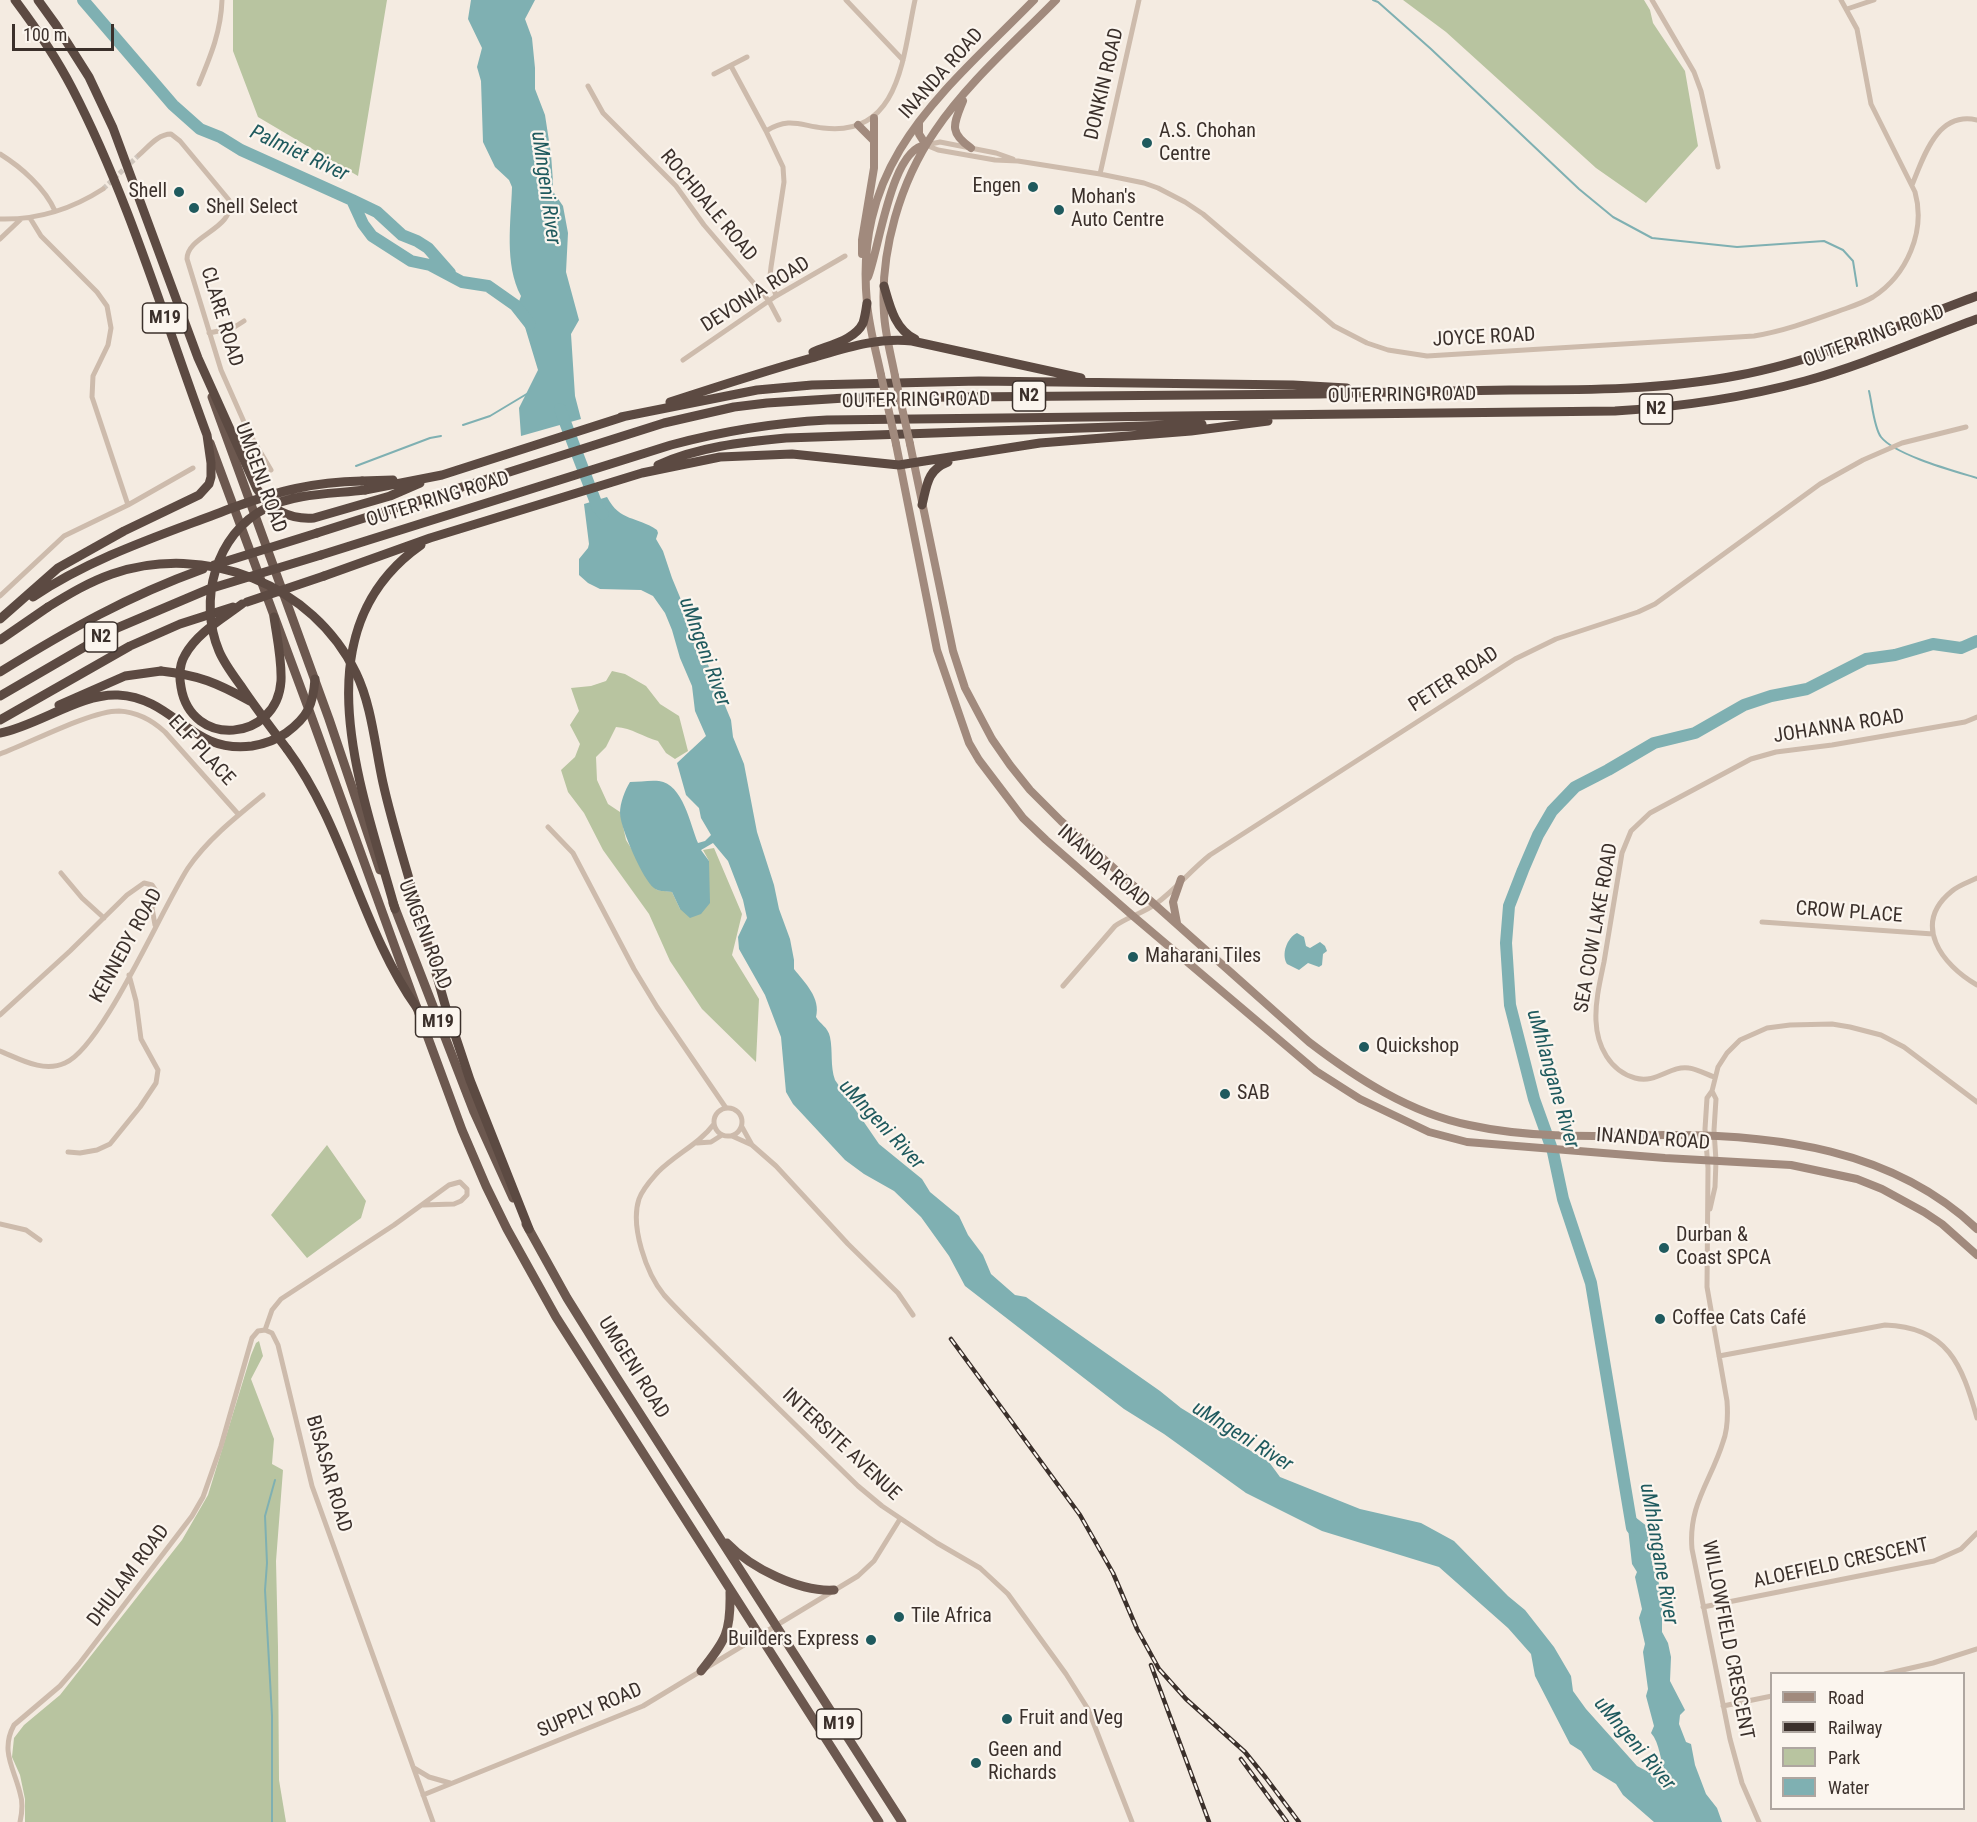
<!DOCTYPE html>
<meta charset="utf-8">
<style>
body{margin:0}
#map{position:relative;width:1977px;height:1822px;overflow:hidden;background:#f4ebe1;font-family:"Roboto Condensed",sans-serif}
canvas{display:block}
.legend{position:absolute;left:1770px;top:1672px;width:195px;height:138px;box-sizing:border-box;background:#fbf5ee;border:2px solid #aea6a0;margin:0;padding:8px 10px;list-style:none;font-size:18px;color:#3b302b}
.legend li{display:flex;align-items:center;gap:12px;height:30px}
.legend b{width:30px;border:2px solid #aea6a0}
.scale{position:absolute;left:12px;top:24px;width:102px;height:27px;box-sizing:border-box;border:3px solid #3b302b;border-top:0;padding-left:8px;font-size:18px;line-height:21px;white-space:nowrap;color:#3b302b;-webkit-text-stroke:4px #fbf5ee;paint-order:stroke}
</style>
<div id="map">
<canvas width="1977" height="1822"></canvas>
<ul class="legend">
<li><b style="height:8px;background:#a18a7d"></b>Road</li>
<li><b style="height:8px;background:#3b302b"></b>Railway</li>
<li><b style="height:16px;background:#b8c4a0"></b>Park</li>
<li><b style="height:16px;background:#7fb0b2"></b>Water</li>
</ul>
<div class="scale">100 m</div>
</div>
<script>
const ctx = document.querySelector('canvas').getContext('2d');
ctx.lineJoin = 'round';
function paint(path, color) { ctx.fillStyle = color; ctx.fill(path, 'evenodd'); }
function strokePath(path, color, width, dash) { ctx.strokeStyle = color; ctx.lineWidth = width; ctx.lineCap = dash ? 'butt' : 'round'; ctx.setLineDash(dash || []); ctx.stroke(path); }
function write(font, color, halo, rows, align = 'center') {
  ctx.font = font + ' "Roboto Condensed",sans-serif'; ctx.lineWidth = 4.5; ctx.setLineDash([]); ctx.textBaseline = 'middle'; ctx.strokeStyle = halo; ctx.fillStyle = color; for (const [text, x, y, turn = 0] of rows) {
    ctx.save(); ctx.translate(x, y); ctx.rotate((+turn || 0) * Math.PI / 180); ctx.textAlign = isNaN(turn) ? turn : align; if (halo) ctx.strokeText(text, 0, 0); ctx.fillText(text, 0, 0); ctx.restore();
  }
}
paint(new Path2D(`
 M 233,0 L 387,0 L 358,176 L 258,117 L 233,51 Z
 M 1403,0 L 1644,0 L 1650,10 L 1653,23 L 1685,71 L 1698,146 L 1646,203 L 1596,168 L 1446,32 Z
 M 612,671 L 625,674 L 646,686 L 660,704 L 679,716 L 688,751 L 675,759 L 666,753 L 658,741 C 643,737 632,728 616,727 L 606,747 L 596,757 L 597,780 L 608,804 L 620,812 L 626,840 L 657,890 L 672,892 L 680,909 L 709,881 L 709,861 L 703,850 L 714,848 L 742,914 L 732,955 L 759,999 L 756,1062 L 702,1009 L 670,961 L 649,914 L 603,850 L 584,813 L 568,792 L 561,770 L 575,757 L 580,744 L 570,725 L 579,711 L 571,688 L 591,686 L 606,681 Z
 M 327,1145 L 366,1201 L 361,1218 L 307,1258 L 271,1215 Z
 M 259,1341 L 263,1356 L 251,1379 L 274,1439 L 272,1464 L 283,1470 L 276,1561 L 278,1647 L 279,1780 L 286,1822 L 25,1822 L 25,1799 L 20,1775 L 12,1757 L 14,1738 L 24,1725 L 60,1695 L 182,1540 L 208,1495 L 251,1355 L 256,1343 Z`), '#b8c4a0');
paint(new Path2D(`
 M 471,0 L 535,0 L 525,19 L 532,38 L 535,68 L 535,89 L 545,115 L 551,154 L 553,182 L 552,190 L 563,206 L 568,233 L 566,272 L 579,320 L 571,334 L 575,396 L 581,419 L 521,436 L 519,408 L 538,370 L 518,304 L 521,296 C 504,264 511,222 512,187 L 509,180 L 495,167 L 483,142 L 481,81 L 477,67 L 482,48 L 468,19 Z
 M 607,497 C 620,522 637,516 657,530 L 658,533 L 656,539 L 663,551 L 672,578 L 731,720 L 733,737 L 744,764 L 757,832 L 774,885 L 779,909 L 790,939 L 794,960 L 794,969 C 805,983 821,998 816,1017 C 820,1024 828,1027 830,1037 C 833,1051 830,1066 835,1080 L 879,1144 L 922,1179 L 930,1192 L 959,1216 L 968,1235 L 983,1255 L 991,1274 L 1015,1295 L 1026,1297 L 1160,1391 L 1181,1408 L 1269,1462 L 1280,1477 L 1360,1509 L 1421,1523 L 1454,1541 L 1508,1596 L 1525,1610 L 1554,1647 L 1571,1676 L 1573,1691 L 1586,1709 L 1637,1766 L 1660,1778 L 1666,1774 C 1660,1761 1660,1743 1651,1733 L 1654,1726 L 1646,1696 L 1648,1689 L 1643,1652 L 1645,1644 L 1639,1618 L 1642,1609 L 1635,1577 L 1637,1572 L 1632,1564 L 1626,1510 L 1648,1527 L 1662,1600 L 1662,1632 L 1668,1643 L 1671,1657 L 1670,1681 L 1685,1710 L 1680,1715 L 1679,1724 L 1686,1742 L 1691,1744 L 1695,1765 L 1706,1794 L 1717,1808 L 1722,1822 L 1654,1822 L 1623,1795 L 1616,1784 L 1593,1770 L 1581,1751 L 1570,1744 L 1535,1676 L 1531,1654 L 1508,1628 L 1439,1567 L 1322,1531 L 1246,1493 L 1164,1434 L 1124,1409 L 965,1286 L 949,1256 L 921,1217 L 894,1191 L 864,1174 L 845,1160 L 793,1104 L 786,1092 L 781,1037 L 765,995 L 739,949 L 738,937 L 747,918 L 743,900 L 728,861 L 713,843 L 701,850 L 709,861 L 710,903 L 701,914 L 690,918 L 680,909 L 672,892 C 666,891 659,892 654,888 C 643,880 620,827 620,813 C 620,803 625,790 630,782 C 639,782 650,780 659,781 C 683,784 690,824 698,843 L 705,841 L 711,835 L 701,818 L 699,808 L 686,795 L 677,763 L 706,736 L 695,711 L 692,686 L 680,658 L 672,630 L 665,613 L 653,596 L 641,590 L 600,589 L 588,583 L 579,575 L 579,559 L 588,548 L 589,544 L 584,504 Z
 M 1297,933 L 1304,937 L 1306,946 L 1310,948 L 1320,942 L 1325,946 L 1327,951 L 1323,954 L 1322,965 L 1319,967 L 1308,963 L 1299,970 L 1287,964 C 1281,954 1287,938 1297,933 Z`), '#7fb0b2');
strokePath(new Path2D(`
 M 1373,0 L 1378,2 L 1431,49 L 1579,189 L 1613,217 L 1652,238 L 1737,247 L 1824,241 L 1843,250 L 1853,261 L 1857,286
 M 1869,391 C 1872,403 1874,428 1881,437 C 1895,455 1954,471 1977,478
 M 463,425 L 490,416 L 530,392
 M 356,466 L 430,438 L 441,436
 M 272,1822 L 272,1716 L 265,1590 L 267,1563 L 265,1516 L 275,1480`), '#7fb0b2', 2);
strokePath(new Path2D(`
 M 83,0 L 173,105 L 200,129 L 220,137 L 241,150 L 352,200 L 363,224 L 372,236 L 411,261 L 430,265 L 462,282 L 488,286 L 515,305 L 530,324
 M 352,200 L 377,212 L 402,235 L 417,241 L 428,248 L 450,273
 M 560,409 L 598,508 L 603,514
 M 1632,1528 L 1591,1283 L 1563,1199 L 1553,1152 L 1534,1099 L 1510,1005 L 1506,943 L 1509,906 L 1523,870 L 1538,835 L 1552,811 L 1575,787 L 1608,770 L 1654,743 L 1695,733 L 1744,705 L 1771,696 L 1807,689 L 1866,659 L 1895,655 L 1933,644 L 1961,648 L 1977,641`), '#7fb0b2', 12);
strokePath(new Path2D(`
 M 103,189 L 139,155`), '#cfc6bd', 5, [5, 2.5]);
strokePath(new Path2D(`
 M 846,0 L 903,60
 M 1652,0 L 1694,72 L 1701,91 L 1718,167
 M 1847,9 L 1874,0
 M 731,66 L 766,131 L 783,167 L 784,182 L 771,267 L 770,276 L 776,296
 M 714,74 L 747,57
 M 199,84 C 211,55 221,31 222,0
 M 588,86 L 603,113 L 676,186 L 704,225 L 769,301 L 779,320
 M 766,131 C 789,117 799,125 823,128 C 901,138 903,54 915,0
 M 926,145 L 938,150 L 995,160 L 1018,161 L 1100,174 L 1144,183 L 1158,188 L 1185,202 L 1203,214 L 1334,326 L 1367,343 L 1388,350 L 1427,356 L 1754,336 C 1784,331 1811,321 1839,311 C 1850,307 1863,303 1873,297 C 1907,275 1926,231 1915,192 L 1871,104 L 1857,29 L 1841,0
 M 926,145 L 940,142 L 996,153 L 1013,159
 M 0,154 C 21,167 45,188 55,211
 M 139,155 C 148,147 158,134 171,134 L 180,141 L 229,200 C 236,229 187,235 187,259 L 221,370 L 248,431 L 271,470
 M 1100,174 L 1139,0
 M 1912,185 C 1924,156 1937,111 1977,120
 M 30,218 L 41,236 L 97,292 L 107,306 L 111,328 L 108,345 L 93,376 L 92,397 L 128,505
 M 0,219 C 36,220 72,209 103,189
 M 0,239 L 21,219
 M 209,333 L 233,328 L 244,321
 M 683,360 L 776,296 L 845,256
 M 0,596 L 64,536 L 128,505 L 193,468
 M 0,754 C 30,743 90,711 119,711 C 137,712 152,720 165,732 L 239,815
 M 548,827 L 573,853 L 634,969 L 657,1007 L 726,1108
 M 61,873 L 82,898 L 104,918
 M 1977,878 C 1969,882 1959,885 1952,891 C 1911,924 1942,965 1977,985
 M 1762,922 L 1933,934
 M 1063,986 L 1115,926 C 1127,917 1144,913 1157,903 C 1176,889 1191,870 1210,855 L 1515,659 L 1556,639 L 1638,612 L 1655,604 L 1820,484 L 1863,460 L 1902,443 L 1966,427
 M 0,1015 L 70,951 L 127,895 L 144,883 L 152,885 L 156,891 L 152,908 L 155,925
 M 0,1051 C 20,1059 43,1073 65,1063 C 102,1048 162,908 188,868 C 207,840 236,817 263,795
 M 1714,1077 C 1706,1074 1697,1069 1689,1068 C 1670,1065 1657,1084 1635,1078 C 1610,1071 1597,1046 1596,1021 C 1595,1002 1600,981 1604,962 C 1610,925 1616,889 1622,853 L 1631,831 L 1650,813 L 1751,759 L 1776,752 L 1832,745 L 1965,722 L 1977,717
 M714 1122a14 14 0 1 1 28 0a14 14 0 1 1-28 0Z
 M 714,1124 C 699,1144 676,1154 658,1172 C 651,1180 643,1188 639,1199 C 630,1226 646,1273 664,1295 C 672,1304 681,1313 690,1322 L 858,1486 L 882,1506 L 937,1543 L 980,1568 L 1008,1594 L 1066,1674 L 1088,1709 L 1132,1822
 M 742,1127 L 752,1145 L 776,1166 L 848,1244 L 898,1293 L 913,1315
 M 732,1136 L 752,1145
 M 697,1143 L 711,1142 L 722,1135
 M 68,1152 L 80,1153 L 97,1150 L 110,1144 L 140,1107 L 156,1083 L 158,1070 L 141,1039 L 136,1001 L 129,975
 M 1710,1209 L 1715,1187 L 1716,1161 L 1714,1130 L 1716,1099 L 1712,1091
 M 0,1224 L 26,1230 L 40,1240
 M 265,1330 L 272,1333 L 278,1345 L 312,1486 L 433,1822
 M 265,1330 L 272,1310 L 281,1299 L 394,1225 L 449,1185 L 460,1182 L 467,1189 L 467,1195 L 461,1201 L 454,1204 L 423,1205
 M 1719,1356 L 1885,1325 C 1948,1327 1962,1365 1977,1418
 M 1703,1607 L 1934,1561 L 1961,1549 L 1977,1533
 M 1885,1674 L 1933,1663 L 1977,1649
 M 1723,1706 L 1772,1696
 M 414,1768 L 429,1777 L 450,1783
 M 423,1795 L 643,1706 L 858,1576 L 874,1561 L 900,1519
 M 20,1822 C 22,1813 23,1802 20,1793 C 14,1768 0,1751 14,1725 L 60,1686 L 79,1664 L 192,1516 L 203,1497 L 221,1446 L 252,1338 L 258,1331 L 265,1330
 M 1759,1822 L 1742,1783 L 1730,1739 L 1692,1549 C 1688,1505 1711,1481 1723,1442 C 1728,1429 1728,1415 1727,1401 L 1707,1287 L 1708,1168 L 1705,1129 L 1707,1098 L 1712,1091 L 1718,1067 L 1727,1053 L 1740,1040 L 1767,1028 L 1790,1025 L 1832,1024 L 1850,1027 L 1881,1035 L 1904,1047 L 1977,1102`), '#cdbbac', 5);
strokePath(new Path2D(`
 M 963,101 C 954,124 948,132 971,148
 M 919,122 L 919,134 L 926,145
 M 858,125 L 873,140
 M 862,254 L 862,240 L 874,168 L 874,118
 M 868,277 C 879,250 891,148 926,145
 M 881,375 C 876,351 869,327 867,303 C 853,159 944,92 1034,0
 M 895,376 C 891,355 885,334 884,313 C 880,251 900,182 935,131 C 968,82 1015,42 1056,0
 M 896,444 L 937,650 L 969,743 L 979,760 L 1023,818 L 1046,840 L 1133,916 L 1316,1071 L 1360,1099 L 1429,1132 L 1467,1142 L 1665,1158 L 1791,1165 L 1857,1179 L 1882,1189 L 1924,1212 L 1942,1224 L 1977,1255
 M 910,444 L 953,651 L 965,688 L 992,739 L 1010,765 L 1030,790 L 1061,821 L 1309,1042 C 1356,1078 1410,1113 1469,1125 C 1532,1139 1599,1136 1664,1135 C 1775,1134 1893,1149 1977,1229
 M 1177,923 L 1173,902 L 1181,879`), '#a18a7d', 8);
strokePath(new Path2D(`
 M 212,397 L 329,719 L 380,870
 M 210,443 L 309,710 L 417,1008 L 462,1130 L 486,1186 L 507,1229 L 556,1317 L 879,1822
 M 393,903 L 474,1112 L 513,1198
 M 526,1224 L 567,1298 L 615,1375 L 902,1822
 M 727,1543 C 751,1568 799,1592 834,1590
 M 701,1671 C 726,1640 731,1632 730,1592`), '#6c584f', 9);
strokePath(new Path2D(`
 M 38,0 L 56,25 L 89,77 L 113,128 L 198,358 L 257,489 C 269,509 290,520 314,518 L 390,496 L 420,483
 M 884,286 C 890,307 895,329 915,339
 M 813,352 C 829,345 855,340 863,323 C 865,317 866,310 867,303
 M 670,402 C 716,387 762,372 808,359 C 843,349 876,337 912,341 L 1081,378
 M 621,417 L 757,390 L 812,385 L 979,381 L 1293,385 L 1347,388
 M 658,465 C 698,447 742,442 786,438 L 1202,424
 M 362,481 L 393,480
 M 365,490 L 442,475 L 626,416
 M 922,505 C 927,485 927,470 948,462
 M 317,533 L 664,423 L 734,407 L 767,403 L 845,398 L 1319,394 C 1383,392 1446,391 1510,390 C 1588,390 1664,390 1740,375 C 1819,360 1901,324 1977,296
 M 321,555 L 671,445 C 723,431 773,423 827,420 L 1615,411 C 1680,407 1742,398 1805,381 C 1863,365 1920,340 1977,319
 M 324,576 L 430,538 L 642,473 L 720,457 L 792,454 L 899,465 L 1040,443 L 1191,431 L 1268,421
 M 33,597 C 94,556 165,534 232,508
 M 242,604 C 222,619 197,633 185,655 C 179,665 179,676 181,687 C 191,749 277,742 281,681 C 282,660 277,638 274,617
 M 0,619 L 58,568 L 124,531 L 199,495 L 209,484 L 211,477 L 211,463 L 207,435 C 164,319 129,198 72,88 C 56,57 36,28 15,0
 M 0,640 L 48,607
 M 0,672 C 68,630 128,596 203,569
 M 0,696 L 117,628 L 209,589
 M 59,705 L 125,676 L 161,671
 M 0,720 L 130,646 L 180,624 L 233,607
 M 0,733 C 37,726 81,693 118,695 C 175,698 190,754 252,746 C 264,744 276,740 286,733 C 308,717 313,705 315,679
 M 287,749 C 345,827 361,929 417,1008
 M 412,889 L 446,1008 L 470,1080 L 529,1229
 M 395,909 C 363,792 297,632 421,545`), '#5c4a42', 9);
const rail = new Path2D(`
 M 951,1339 L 1080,1515 L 1113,1573 L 1137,1629 L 1159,1669 L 1186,1699 L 1245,1752 L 1266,1778 L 1299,1822
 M 1151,1665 L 1209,1822
 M 1241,1759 L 1287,1822`);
strokePath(rail, '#3b302b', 4.5);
strokePath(rail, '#fbf5ee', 2, [7]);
strokePath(new Path2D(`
 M 881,375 L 896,444
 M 895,376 L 910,444`), '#a18a7d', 8);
strokePath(new Path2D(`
 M 232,508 C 279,491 312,482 362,481
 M 214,565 L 317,533
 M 209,589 L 321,555
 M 247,602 L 324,576
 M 48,607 C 69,594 89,582 112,574 C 205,542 313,584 356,673 C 372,706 375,747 383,783 C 391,819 402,854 412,889
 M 161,671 C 199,675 217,683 250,701
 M 287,749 C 271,728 255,707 241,686 C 233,675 224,663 219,651 C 198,601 215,534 266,508 C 295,493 333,494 365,490`), '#5c4a42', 9);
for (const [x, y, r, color] of [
 [1147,143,6,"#1f5a5e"],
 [1033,187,6,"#1f5a5e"],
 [179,192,6,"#1f5a5e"],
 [194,208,6,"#1f5a5e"],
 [1059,210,6,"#1f5a5e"],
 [1133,957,6,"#1f5a5e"],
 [1364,1047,6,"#1f5a5e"],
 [1225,1094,6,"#1f5a5e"],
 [1664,1248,6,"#1f5a5e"],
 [1660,1319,6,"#1f5a5e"],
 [899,1617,6,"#1f5a5e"],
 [871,1640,6,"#1f5a5e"],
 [1007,1719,6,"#1f5a5e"],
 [976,1763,6,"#1f5a5e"]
]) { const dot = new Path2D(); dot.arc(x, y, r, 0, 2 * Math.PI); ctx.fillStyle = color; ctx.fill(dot); strokePath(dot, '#fbf5ee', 2); }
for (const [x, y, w] of [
 [165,318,45],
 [1029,396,33],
 [1656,409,33],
 [101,637,33],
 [438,1022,45],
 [839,1724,45]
]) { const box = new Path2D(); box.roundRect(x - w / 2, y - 15, w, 30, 4.5); ctx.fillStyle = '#fbf5ee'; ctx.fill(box); strokePath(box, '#3b302b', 1.5); }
write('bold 18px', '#3b302b', null, [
 ["M19",165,318],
 ["N2",1029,396],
 ["N2",1656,409],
 ["N2",101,637],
 ["M19",438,1022],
 ["M19",839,1724]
]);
write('20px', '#3b302b', '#fbf5ee', [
 ["INANDA ROAD",942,74,-48],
 ["DONKIN ROAD",1105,84,-77],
 ["ROCHDALE ROAD",708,206,50],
 ["DEVONIA ROAD",756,295,-32],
 ["CLARE ROAD",221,317,73],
 ["OUTER RING ROAD",1874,337,-20],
 ["JOYCE ROAD",1484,338,-3],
 ["OUTER RING ROAD",1402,396,-1],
 ["OUTER RING ROAD",916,401,-1],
 ["UMGENI ROAD",260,478,70],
 ["OUTER RING ROAD",438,500,-17],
 ["PETER ROAD",1454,680,-33],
 ["JOHANNA ROAD",1839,727,-9],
 ["ELF PLACE",201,751,47],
 ["INANDA ROAD",1103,867,41],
 ["CROW PLACE",1849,913,4],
 ["SEA COW LAKE ROAD",1597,928,-80],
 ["UMGENI ROAD",424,935,69],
 ["KENNEDY ROAD",127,946,-61],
 ["INANDA ROAD",1653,1140,4],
 ["UMGENI ROAD",633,1368,58],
 ["INTERSITE AVENUE",841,1445,43],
 ["BISASAR ROAD",328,1474,74],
 ["ALOEFIELD CRESCENT",1841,1564,-12],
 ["DHULAM ROAD",129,1576,-53],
 ["WILLOWFIELD CRESCENT",1727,1640,79],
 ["SUPPLY ROAD",590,1711,-23]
]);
write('20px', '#3b302b', '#fbf5ee', [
 ["A.S. Chohan",1159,132],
 ["Centre",1159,155],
 ["Engen",1021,187,"right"],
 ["Shell",167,192,"right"],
 ["Mohan's",1071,198],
 ["Auto Centre",1071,221],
 ["Shell Select",206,208],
 ["Maharani Tiles",1145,957],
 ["Quickshop",1376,1047],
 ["SAB",1237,1094],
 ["Durban &",1676,1236],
 ["Coast SPCA",1676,1259],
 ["Coffee Cats Café",1672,1319],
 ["Tile Africa",911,1617],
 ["Builders Express",859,1640,"right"],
 ["Fruit and Veg",1019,1719],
 ["Geen and",988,1751],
 ["Richards",988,1774]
], 'left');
write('italic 21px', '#1f5a5e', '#fbf5ee', [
 ["Palmiet River",299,154,25],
 ["uMngeni River",545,188,82],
 ["uMngeni River",704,652,70],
 ["uMhlangane River",1552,1079,74],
 ["uMngeni River",881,1125,47],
 ["uMngeni River",1242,1437,32],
 ["uMhlangane River",1658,1554,80],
 ["uMngeni River",1634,1744,50]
]);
</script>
